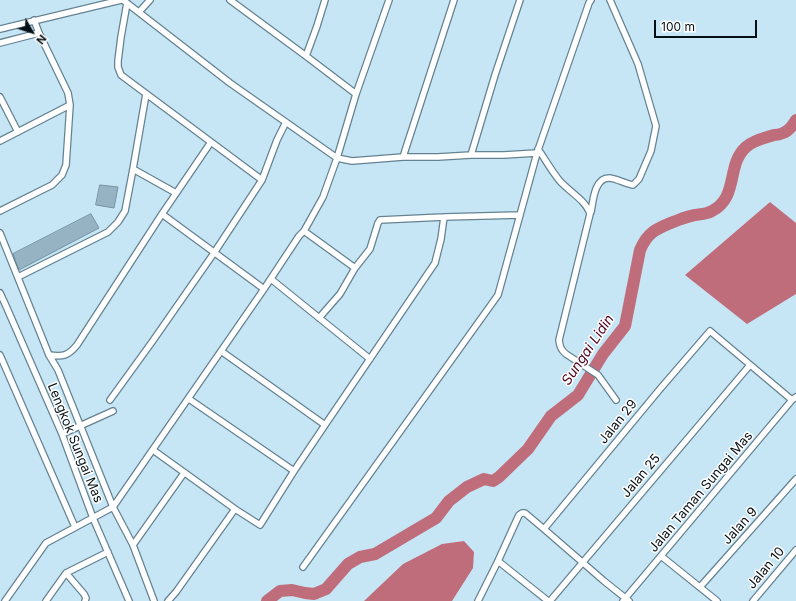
<!DOCTYPE html>
<style>
body{margin:0}
#map{position:relative;width:796px;height:601px;overflow:hidden;background:#c6e6f6;font-family:Inter,sans-serif}
canvas{display:block}
.north{position:absolute;left:12px;top:12px;width:40px;height:40px;-webkit-text-stroke:3px #fff;paint-order:stroke;rotate:129deg;font-size:11px;font-weight:700;line-height:16px;text-align:center;color:#051015}
.north::after{content:'';display:block;margin:auto;width:14px;height:18px;background:#051015;clip-path:polygon(50% 0,100% 100%,50% 72%,0 100%)}
.scale{position:absolute;left:654px;top:20px;width:103px;height:18px;box-sizing:border-box;border:2px solid #051015;border-top:0;padding-left:5px;font-size:12px;line-height:14px;white-space:nowrap;color:#051015;-webkit-text-stroke:3px #fff;paint-order:stroke}
</style>
<div id="map">
<canvas width="796" height="601"></canvas>
<div class="north">N</div>
<div class="scale">100 m</div>
</div>
<script>
const ctx = document.querySelector('canvas').getContext('2d');
ctx.lineJoin = 'round';
function paint(path, color) { ctx.fillStyle = color; ctx.fill(path, 'evenodd'); }
function strokePath(path, color, width, dash) { ctx.strokeStyle = color; ctx.lineWidth = width; ctx.lineCap = dash ? 'butt' : 'round'; ctx.setLineDash(dash || []); ctx.stroke(path); }
function write(font, color, halo, rows, align = 'center') {
  ctx.font = font + ' Inter,sans-serif'; ctx.lineWidth = 3; ctx.setLineDash([]); ctx.textBaseline = 'middle'; ctx.strokeStyle = halo; ctx.fillStyle = color; for (const [text, x, y, turn = 0] of rows) {
    ctx.save(); ctx.translate(x, y); ctx.rotate((+turn || 0) * Math.PI / 180); ctx.textAlign = isNaN(turn) ? turn : align; if (halo) ctx.strokeText(text, 0, 0); ctx.fillText(text, 0, 0); ctx.restore();
  }
}
paint(new Path2D(`
 M 770,202 L 796,223 L 796,294 L 747,324 L 685,275 Z
 M 464,541 L 474,552 L 473,568 L 452,601 L 364,601 L 403,564 L 442,544 Z`), '#c06d7b');
strokePath(new Path2D(`
 M 267,601 L 280,591 L 292,590 L 305,593 L 314,594 L 326,589 L 348,564 L 360,557 L 375,554 L 436,518 L 449,501 L 467,487 L 484,479 L 493,481 L 499,477 L 528,449 L 551,416 L 578,395 L 603,354 L 625,326 L 640,250 C 648,232 656,229 673,222 C 679,220 685,217 691,216 C 697,214 705,215 712,211 C 739,197 726,165 746,147 C 754,140 765,138 774,135 C 777,135 781,134 783,133 C 789,131 793,125 796,120`), '#c06d7b', 12);
const building = new Path2D(`
 M 100,185 L 118,187 L 114,208 L 96,205 Z
 M 91,214 L 99,228 L 19,270 L 13,254 Z`);
paint(building, '#95b3c3');
strokePath(building, '#7492a0', 1);
const street = new Path2D(`
 M 123,0 L 230,83 L 337,158 L 352,161 L 403,157 L 438,157 L 471,155 L 504,155 L 537,153
 M 230,0 L 306,56 L 356,94
 M 127,3 L 121,37 L 118,61 L 118,67 L 121,75 L 262,180
 M 139,12 L 150,0
 M 34,20 L 39,33
 M 0,29 L 121,0
 M 0,43 L 39,33 L 68,93 L 70,105 L 66,165 L 62,175 L 52,185 L 0,211
 M 306,56 L 317,26 L 325,0
 M 0,97 L 18,132
 M 0,141 L 70,105
 M 538,149 C 545,159 551,170 559,180 C 568,191 586,200 590,214 L 559,340 C 560,347 561,350 566,354 L 598,375 L 616,400
 M 471,155 L 495,75 L 520,0
 M 403,157 L 454,0
 M 133,169 L 176,193
 M 591,212 C 593,202 594,178 609,178 C 615,178 626,184 633,185 L 639,179 L 651,151 L 656,126 L 638,64 L 610,0
 M 162,214 L 211,142
 M 304,231 L 355,268
 M 0,233 L 49,355 L 58,370 L 113,507 L 133,545 L 154,601
 M 18,277 L 108,232 L 118,222 L 125,211 L 133,169 L 146,94
 M 271,279 L 370,359
 M 264,289 L 299,236 L 304,231 L 323,197 L 337,158 L 356,94 L 389,0
 M 0,293 L 6,306 L 62,434 L 93,518 L 129,601
 M 319,318 L 340,294 L 355,268 L 370,249 L 378,223 L 380,220 L 444,217 L 520,215
 M 0,355 L 75,527
 M 189,399 L 294,471
 M 110,400 L 152,342 L 214,253 L 262,180 L 277,140 L 286,122
 M 325,425 L 435,263 L 441,239 L 444,217
 M 62,434 L 113,411
 M 153,450 L 235,509 L 260,525 L 294,471 L 325,425 L 221,351
 M 544,529 L 660,389 L 710,331 L 792,400
 M 133,545 L 184,473
 M 661,556 L 717,601
 M 498,561 L 548,601
 M 303,567 L 498,295 L 537,153 L 589,3 L 591,0
 M 66,573 L 84,594 L 86,598 L 85,601
 M 700,587 L 796,479
 M 5,601 L 46,543 L 113,507 L 264,289 L 162,214 L 77,345 C 68,356 63,357 49,355
 M 46,601 L 66,573 L 108,552
 M 168,601 L 176,592 L 235,509
 M 478,601 L 498,561 L 519,515 L 522,513 L 525,513 L 544,529 L 604,581 L 629,601
 M 550,601 L 750,365
 M 623,601 L 792,400 L 796,397
 M 753,601 L 796,550`);
strokePath(street, '#658291', 8);
strokePath(street, '#fff', 5.5);
write('13px', '#051015', '#fff', [
 ["Jalan 29",618,422,-51],
 ["Lengkok Sungai Mas",75,443,68],
 ["Jalan 25",641,476,-50],
 ["Jalan Taman Sungai Mas",701,492,-50],
 ["Jalan 9",740,526,-48],
 ["Jalan 10",766,568,-50]
]);
write('italic 14px', '#52051e', '#fff', [
 ["Sungai Lidin",588,350,-56]
]);
</script>
